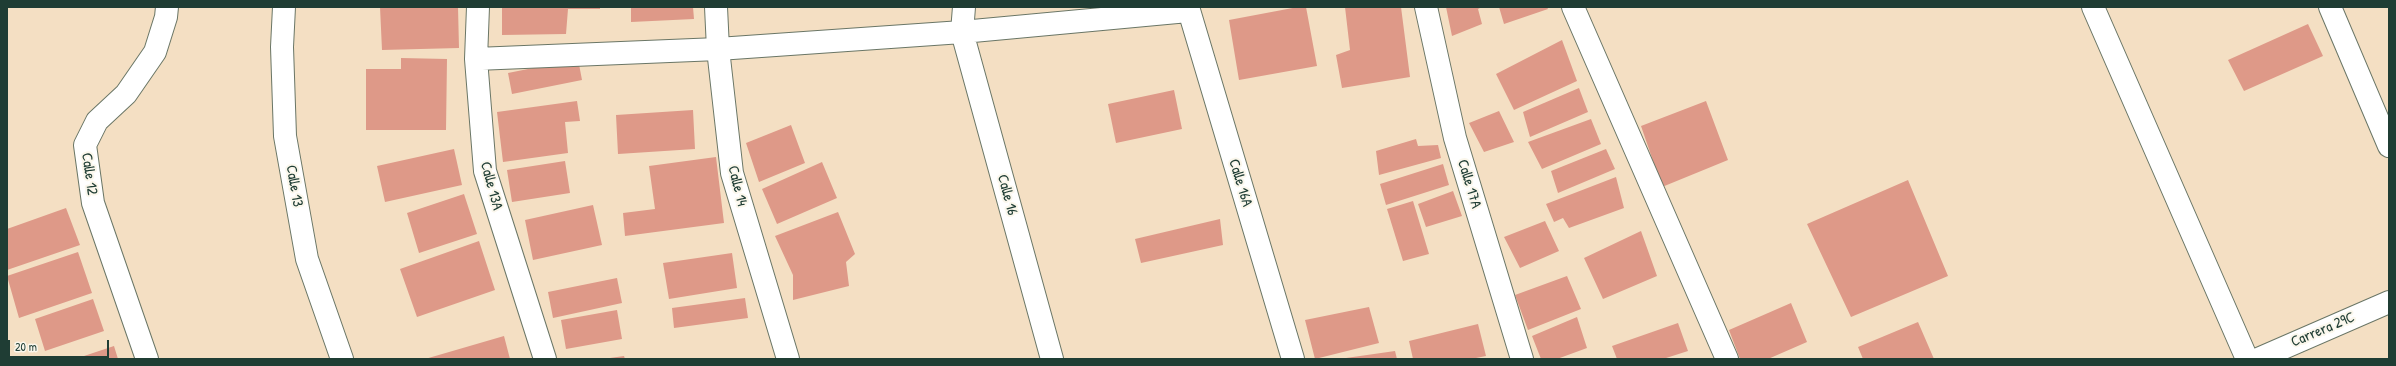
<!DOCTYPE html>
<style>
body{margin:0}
#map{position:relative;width:2396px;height:366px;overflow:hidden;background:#f4dfc3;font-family:"Patrick Hand",sans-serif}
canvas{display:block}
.frame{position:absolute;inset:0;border:8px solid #1f3d34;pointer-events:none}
.scale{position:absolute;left:8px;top:340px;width:101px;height:18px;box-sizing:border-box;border:2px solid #1f3d34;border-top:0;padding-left:5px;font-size:12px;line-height:14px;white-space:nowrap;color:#1f3d34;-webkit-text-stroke:3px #fbf7ec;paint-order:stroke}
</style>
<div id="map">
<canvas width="2396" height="366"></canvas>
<div class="frame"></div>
<div class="scale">20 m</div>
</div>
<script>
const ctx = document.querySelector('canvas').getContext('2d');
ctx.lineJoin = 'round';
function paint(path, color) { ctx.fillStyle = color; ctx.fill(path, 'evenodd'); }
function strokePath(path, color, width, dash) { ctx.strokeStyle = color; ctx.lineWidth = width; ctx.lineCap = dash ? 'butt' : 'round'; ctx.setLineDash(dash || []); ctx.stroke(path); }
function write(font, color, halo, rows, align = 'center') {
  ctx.font = font + ' "Patrick Hand",sans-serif'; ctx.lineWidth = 4; ctx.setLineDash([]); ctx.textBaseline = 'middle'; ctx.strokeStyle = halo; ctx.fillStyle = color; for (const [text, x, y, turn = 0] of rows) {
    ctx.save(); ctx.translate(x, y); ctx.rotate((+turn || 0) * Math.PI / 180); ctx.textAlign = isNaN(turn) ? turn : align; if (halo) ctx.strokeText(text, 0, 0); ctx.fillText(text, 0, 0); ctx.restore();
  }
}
paint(new Path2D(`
 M 380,7 L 458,7 L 459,48 L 382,50 Z
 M 502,7 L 600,7 L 600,9 L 568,9 L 566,34 L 502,35 Z
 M 631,7 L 693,7 L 694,19 L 631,22 Z
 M 1298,7 L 1306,7 L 1317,66 L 1239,80 L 1229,20 Z
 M 1345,7 L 1401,7 L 1410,77 L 1342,88 L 1336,55 L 1350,50 Z
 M 1446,7 L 1482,7 L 1478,9 L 1482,24 L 1452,36 Z
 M 1499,7 L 1547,7 L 1548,9 L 1504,24 Z
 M 2308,24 L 2323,56 L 2244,91 L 2228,60 Z
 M 1562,40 L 1577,81 L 1514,110 L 1496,74 Z
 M 401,58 L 447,59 L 446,130 L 366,130 L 366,69 L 401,69 Z
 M 578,59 L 582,80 L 512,94 L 508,73 Z
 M 1579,88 L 1588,112 L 1530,137 L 1523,112 Z
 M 1174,90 L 1182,129 L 1116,143 L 1108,104 Z
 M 577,101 L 580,121 L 565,122 L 568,153 L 503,162 L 497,112 Z
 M 1706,101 L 1728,160 L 1662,187 L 1641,126 Z
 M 693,110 L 695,149 L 618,154 L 616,115 Z
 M 1499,111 L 1514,142 L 1484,152 L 1469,123 Z
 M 1591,119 L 1601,144 L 1542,169 L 1528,142 Z
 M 791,125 L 805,163 L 759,182 L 746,143 Z
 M 1416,139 L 1418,146 L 1438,145 L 1441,158 L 1379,175 L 1376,151 Z
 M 454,149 L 462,185 L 385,202 L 377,166 Z
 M 1606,149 L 1615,169 L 1558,193 L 1551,171 Z
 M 716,157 L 724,223 L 625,236 L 623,213 L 655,209 L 649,166 Z
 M 565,161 L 570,193 L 512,202 L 507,170 Z
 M 822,162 L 837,198 L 777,224 L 762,189 Z
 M 1443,164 L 1449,185 L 1386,205 L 1380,184 Z
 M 1616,177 L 1624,208 L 1569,228 L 1563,218 L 1554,222 L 1546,204 Z
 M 1908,180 L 1948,276 L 1851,317 L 1807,224 Z
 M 1453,191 L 1462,216 L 1426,227 L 1418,204 Z
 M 464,194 L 477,234 L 419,253 L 407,213 Z
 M 1413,201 L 1429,254 L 1403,261 L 1387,209 Z
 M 593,205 L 602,245 L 533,260 L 525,220 Z
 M 66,208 L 80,245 L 7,270 L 7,229 Z
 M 838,212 L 855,254 L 846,262 L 849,286 L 793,300 L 793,275 L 775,236 Z
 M 1220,219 L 1223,245 L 1141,263 L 1135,239 Z
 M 1545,221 L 1559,251 L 1520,268 L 1504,237 Z
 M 1641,231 L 1657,276 L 1603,299 L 1584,258 Z
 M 479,241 L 495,290 L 417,317 L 400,269 Z
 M 78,252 L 92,293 L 19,318 L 7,276 Z
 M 732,253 L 737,288 L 669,299 L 663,263 Z
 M 1567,276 L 1581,309 L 1528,330 L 1515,295 Z
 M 617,278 L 622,303 L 553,318 L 548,292 Z
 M 745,298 L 748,318 L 674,328 L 672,308 Z
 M 93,299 L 104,331 L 45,351 L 35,319 Z
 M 1791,303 L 1807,342 L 1768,359 L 1740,359 L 1729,330 Z
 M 1369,307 L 1379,343 L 1315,359 L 1305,320 Z
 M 617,310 L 622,339 L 566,349 L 561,320 Z
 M 1577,317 L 1587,348 L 1557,359 L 1541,359 L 1532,336 Z
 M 1918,322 L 1934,359 L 1863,359 L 1858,347 Z
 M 1678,323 L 1688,351 L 1663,359 L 1617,359 L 1612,346 Z
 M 1478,324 L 1486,356 L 1471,359 L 1413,359 L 1409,341 Z
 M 504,336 L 510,359 L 425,359 Z
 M 114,346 L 118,359 L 75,359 Z
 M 1395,351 L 1397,359 L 1346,359 L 1346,358 Z
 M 624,356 L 625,359 L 610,359 L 610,358 Z`), '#de9988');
const minor = new Path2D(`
 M 284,7 L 282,47 L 285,136 L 307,259 L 342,359
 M 478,7 L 476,59 L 485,171 L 545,359
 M 716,7 L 718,49 L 732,173 L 788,359
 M 964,7 L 962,32 L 1052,359
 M 1188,7 L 1293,359
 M 1426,7 L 1455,138 L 1522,359
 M 1573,7 L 1727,359
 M 2093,7 L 2247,359
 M 2330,7 L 2389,146
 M 476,59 L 718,49 L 962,32 L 1188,11
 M 147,359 L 93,203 L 85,145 L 97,121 L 126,94 L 155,52 L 166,17 L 167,7`);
const tertiary = new Path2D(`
 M 2258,359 L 2389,302`);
strokePath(minor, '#6a7666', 24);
strokePath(tertiary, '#6a7666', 24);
strokePath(minor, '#fff', 22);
strokePath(tertiary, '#fff', 22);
write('15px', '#1f3d34', '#fbf7ec', [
 ["Calle 12",89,174,82],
 ["Calle 16A",1240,183,73],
 ["Calle 17A",1469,184,73],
 ["Calle 13",294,186,80],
 ["Calle 13A",491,186,75],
 ["Calle 14",737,186,76],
 ["Calle 16",1007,195,75],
 ["Carrera 29C",2323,330,-23]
]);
</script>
